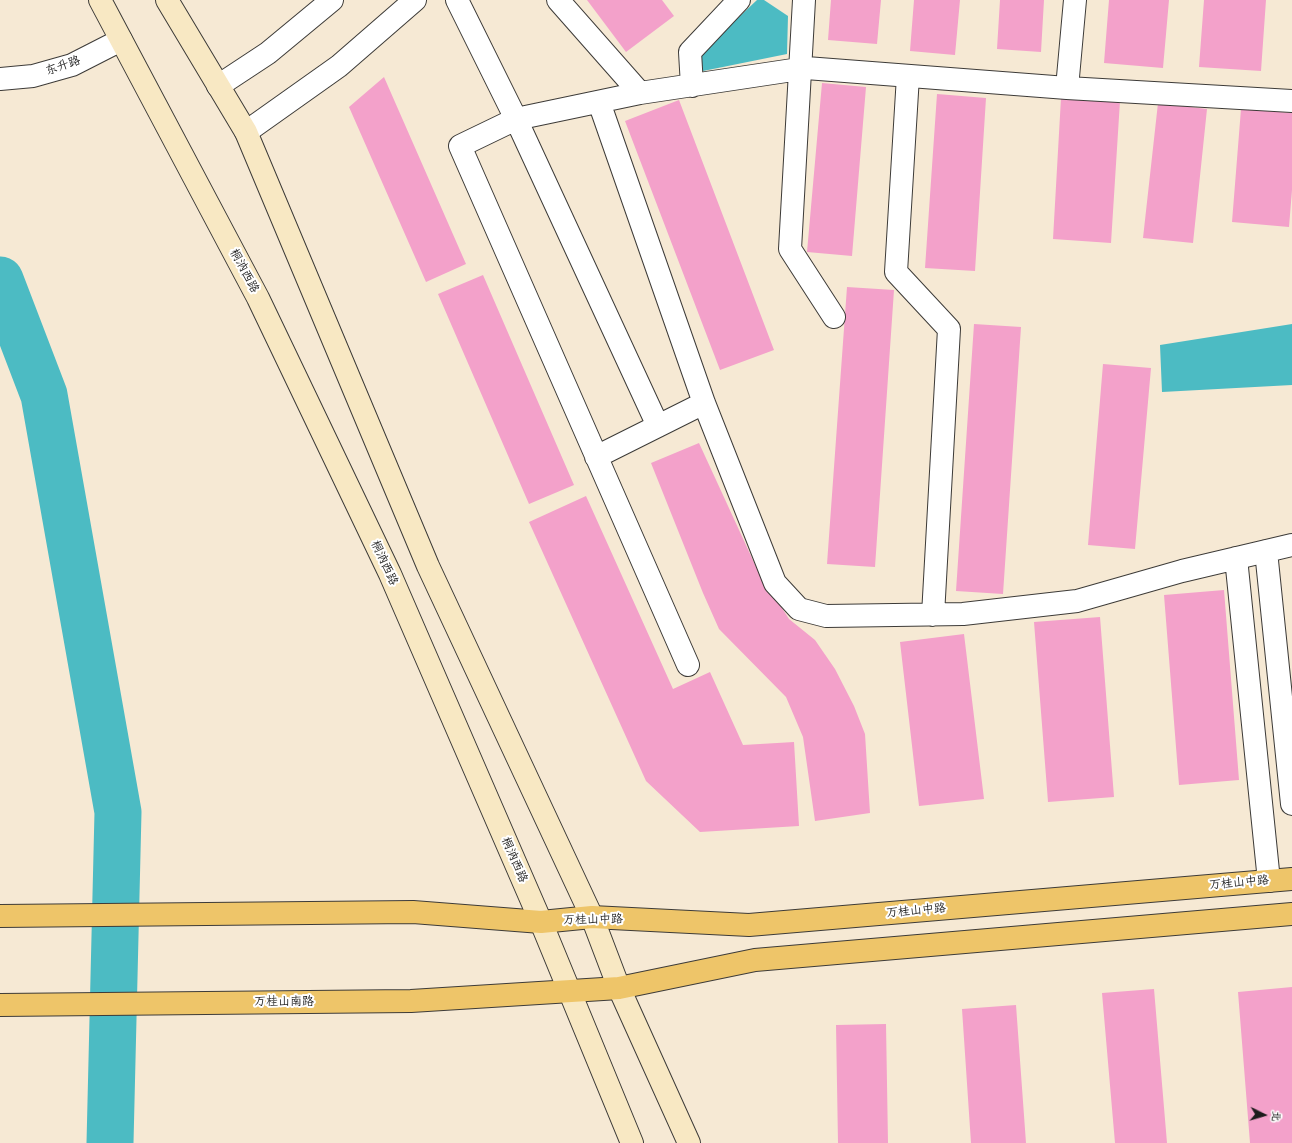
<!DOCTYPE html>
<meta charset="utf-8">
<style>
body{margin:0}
#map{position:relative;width:1292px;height:1143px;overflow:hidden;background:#f6e9d4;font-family:"Balsamiq Sans","LXGW WenKai TC",sans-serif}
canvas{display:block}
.north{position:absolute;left:1244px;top:1095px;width:40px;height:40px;-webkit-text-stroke:3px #fff;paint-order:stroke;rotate:95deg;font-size:11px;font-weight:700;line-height:16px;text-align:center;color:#1c1c1c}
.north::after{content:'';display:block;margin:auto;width:14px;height:18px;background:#1c1c1c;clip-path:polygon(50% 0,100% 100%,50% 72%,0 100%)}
</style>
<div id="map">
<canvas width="1292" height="1143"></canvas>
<div class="north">北</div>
</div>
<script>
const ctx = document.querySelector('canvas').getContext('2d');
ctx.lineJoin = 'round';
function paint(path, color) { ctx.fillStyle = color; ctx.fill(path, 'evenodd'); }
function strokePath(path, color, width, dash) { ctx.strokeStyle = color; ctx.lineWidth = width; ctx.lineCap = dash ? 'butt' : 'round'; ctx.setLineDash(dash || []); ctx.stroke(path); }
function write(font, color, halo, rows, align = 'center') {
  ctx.font = font + ' "Balsamiq Sans","LXGW WenKai TC",sans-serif'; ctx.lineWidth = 4; ctx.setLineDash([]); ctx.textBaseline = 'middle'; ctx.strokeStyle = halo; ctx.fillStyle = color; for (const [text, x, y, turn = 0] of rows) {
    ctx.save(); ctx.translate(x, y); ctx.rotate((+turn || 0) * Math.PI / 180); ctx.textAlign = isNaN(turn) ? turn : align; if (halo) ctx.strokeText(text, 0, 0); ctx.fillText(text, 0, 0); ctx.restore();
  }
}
paint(new Path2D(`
 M 757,0 L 764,0 L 788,16 L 787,54 L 703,71 L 700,54 Z
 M 1292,324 L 1292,385 L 1162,392 L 1160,345 Z`), '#4cbbc3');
strokePath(new Path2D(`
 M 0,280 L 44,395 L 118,812 L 110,1143`), '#4cbbc3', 47);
paint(new Path2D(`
 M 587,0 L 662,0 L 674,16 L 626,52 Z
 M 831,0 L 881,0 L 877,44 L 828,40 Z
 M 914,0 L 960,0 L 955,55 L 910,51 Z
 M 1000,0 L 1044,0 L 1041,52 L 997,49 Z
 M 1109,0 L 1169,0 L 1163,68 L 1104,63 Z
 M 1204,0 L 1266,0 L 1261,71 L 1199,67 Z
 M 384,77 L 466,264 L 426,282 L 349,107 Z
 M 822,83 L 866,87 L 852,256 L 807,252 Z
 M 937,94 L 986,98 L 975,271 L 925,268 Z
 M 1061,98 L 1120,101 L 1111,243 L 1053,239 Z
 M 679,100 L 774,350 L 720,370 L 625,121 Z
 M 1158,103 L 1207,109 L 1193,243 L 1143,238 Z
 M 1241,109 L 1292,113 L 1292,190 L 1289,227 L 1232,222 Z
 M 483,275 L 574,485 L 529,504 L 438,294 Z
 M 847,287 L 894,290 L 875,567 L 827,564 Z
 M 974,324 L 1021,327 L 1003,594 L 956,591 Z
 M 1103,364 L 1151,368 L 1135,549 L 1088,545 Z
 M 699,443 L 757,569 L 789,619 L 815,640 L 835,669 L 854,706 L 865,734 L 870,813 L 815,821 L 803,737 L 786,697 L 719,629 L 703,593 L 651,463 Z
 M 586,496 L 673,689 L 710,672 L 743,745 L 794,742 L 799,826 L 700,832 L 646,781 L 529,522 Z
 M 1224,590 L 1239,780 L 1179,785 L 1164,595 Z
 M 1100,617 L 1114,797 L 1048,802 L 1034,622 Z
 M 964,634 L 984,799 L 919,806 L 900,642 Z
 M 1292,987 L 1292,1143 L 1250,1143 L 1238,992 Z
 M 1154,989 L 1167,1143 L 1115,1143 L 1102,993 Z
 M 1016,1005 L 1026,1143 L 971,1143 L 962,1009 Z
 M 886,1024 L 888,1143 L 838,1143 L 836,1025 Z`), '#f3a1ca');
const minor = new Path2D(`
 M 457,0 L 516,119 L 658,426
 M 558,0 L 640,93
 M 804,0 L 790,249 L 834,317
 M 908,76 L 896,272 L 949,329 L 933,615
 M 0,79 L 33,76 L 72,65 L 121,40
 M 218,86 L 268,53 L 332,0
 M 692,86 L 690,52 L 739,0
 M 1067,88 L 1075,0
 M 599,102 L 704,403 L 775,583 L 799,609 L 826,616 L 963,614 L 1077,601 L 1182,571 L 1292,545
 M 246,132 L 339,66 L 415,0
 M 596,457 L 704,403
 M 1266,551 L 1292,804
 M 1236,558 L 1269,881
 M 688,665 L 460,146 L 516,119 L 640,93 L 806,68 L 1067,88 L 1292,101`);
const secondary = new Path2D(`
 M 100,0 L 258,298 L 390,574 L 541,922 L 632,1143
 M 167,0 L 246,132 L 428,566 L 592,917 L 619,988 L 689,1143`);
const primary = new Path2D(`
 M 0,916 L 413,912 L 541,922 L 592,917 L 749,925 L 1292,879
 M 0,1005 L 411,1001 L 619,988 L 755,960 L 1292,914`);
strokePath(minor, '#3d3b38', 24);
strokePath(secondary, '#3d3b38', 24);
strokePath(primary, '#3d3b38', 24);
strokePath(minor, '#fff', 22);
strokePath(secondary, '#f8e8c3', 22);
strokePath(primary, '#eec569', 22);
write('12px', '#1c1c1c', '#fff', [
 ["东升路",63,66,-19],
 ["桐汭西路",244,271,62],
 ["桐汭西路",384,563,65],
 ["桐汭西路",514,860,67],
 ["万桂山中路",1239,883,-5],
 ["万桂山中路",916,911,-5],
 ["万桂山中路",593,920,-1],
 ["万桂山南路",284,1002]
]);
</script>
